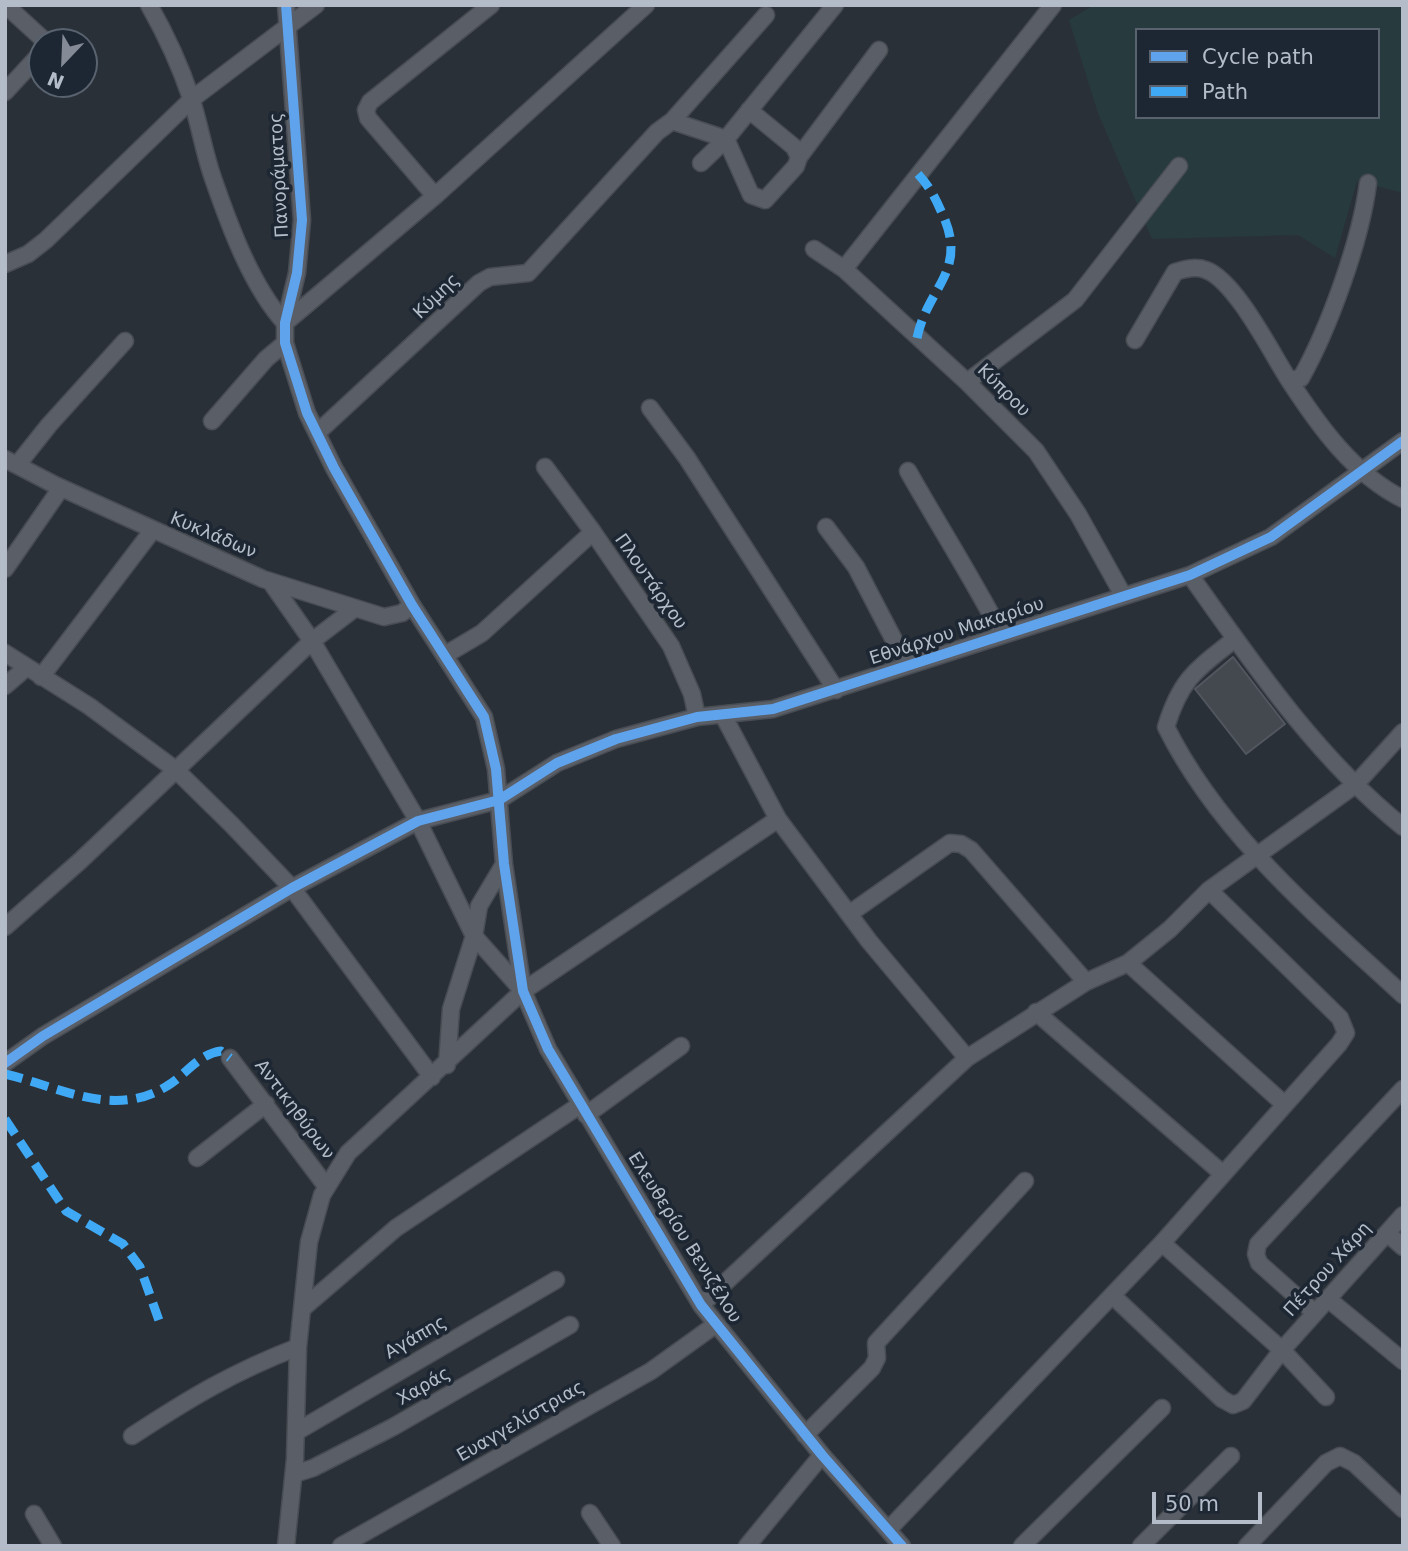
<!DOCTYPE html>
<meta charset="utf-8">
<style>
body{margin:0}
#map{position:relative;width:1408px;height:1551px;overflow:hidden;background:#2a3038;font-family:"DejaVu Sans",sans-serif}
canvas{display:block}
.frame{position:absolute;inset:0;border:7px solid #b4bcc9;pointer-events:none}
.legend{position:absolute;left:1135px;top:28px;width:245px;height:91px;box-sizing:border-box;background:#1d2633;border:2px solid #59626f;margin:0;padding:9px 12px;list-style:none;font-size:21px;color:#b4bcc9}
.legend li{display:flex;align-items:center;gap:14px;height:35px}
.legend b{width:35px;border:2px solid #59626f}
.north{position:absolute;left:28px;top:28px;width:70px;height:70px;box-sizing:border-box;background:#1d2633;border:2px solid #59626f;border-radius:50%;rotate:203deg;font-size:19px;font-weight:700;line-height:28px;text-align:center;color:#b4bcc9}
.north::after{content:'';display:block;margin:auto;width:24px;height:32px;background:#848b96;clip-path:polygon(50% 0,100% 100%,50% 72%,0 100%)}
.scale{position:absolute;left:1152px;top:1492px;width:110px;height:32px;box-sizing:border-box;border:4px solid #b4bcc9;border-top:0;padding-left:9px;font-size:21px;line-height:24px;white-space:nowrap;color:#b4bcc9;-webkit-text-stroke:5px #1d2633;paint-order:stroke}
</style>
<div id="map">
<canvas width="1408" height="1551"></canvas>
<div class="frame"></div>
<ul class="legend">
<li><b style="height:9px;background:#60a3ed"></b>Cycle path</li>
<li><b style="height:9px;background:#3fa9f5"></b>Path</li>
</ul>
<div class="north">N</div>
<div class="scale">50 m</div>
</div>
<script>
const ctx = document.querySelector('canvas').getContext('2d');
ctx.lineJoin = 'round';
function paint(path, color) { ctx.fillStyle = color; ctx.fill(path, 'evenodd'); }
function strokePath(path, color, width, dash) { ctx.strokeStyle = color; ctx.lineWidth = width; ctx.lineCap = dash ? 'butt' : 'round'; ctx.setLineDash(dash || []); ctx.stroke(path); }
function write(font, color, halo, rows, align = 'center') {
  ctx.font = font + ' "DejaVu Sans",sans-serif'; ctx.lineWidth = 7; ctx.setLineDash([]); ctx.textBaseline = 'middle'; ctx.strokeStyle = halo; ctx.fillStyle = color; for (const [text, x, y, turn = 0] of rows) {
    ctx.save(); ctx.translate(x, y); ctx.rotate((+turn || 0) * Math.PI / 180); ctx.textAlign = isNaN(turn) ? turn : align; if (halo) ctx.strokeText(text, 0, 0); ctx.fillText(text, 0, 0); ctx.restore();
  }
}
paint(new Path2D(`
 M 1094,5 L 1403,5 L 1403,193 L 1357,181 L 1335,258 L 1298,235 L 1152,239 L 1098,113 L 1069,20 ZM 1137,30 L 1378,30 L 1378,117 L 1137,117 Z`), '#273a3e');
const building = new Path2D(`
 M 1233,657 L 1285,724 L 1246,754 L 1195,689 Z`);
paint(building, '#444950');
strokePath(building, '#52575f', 2);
const minor = new Path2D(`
 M 149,5 C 166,35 180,65 191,98 C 200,125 204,154 214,181 C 230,227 252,287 285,323 L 435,196 L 646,5
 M 286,5 L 302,220 L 297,273 L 285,323 L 285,343 L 307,413 L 334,468 L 412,605 L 484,717 L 496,769 L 504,864 L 523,991 L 548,1049 L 701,1305 L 822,1455 L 902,1546
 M 11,10 L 46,42
 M 5,92 L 42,52
 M 749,110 L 794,147 L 799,157
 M 672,121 L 766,15
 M 701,163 L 726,139 L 835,5
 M 435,196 L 368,118 L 366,110 L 370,102 L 491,5
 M 814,249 L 844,269 L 967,382 L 1036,451 L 1078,514 L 1123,595
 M 5,264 L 28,254 L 46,240 L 192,99 L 316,5
 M 844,269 L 1053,5
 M 1135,340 L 1175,272 C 1185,269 1195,266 1206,270 C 1236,281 1272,354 1289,380 C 1319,426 1353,474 1403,499
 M 1289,380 L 1301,378 C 1329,328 1361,240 1368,183
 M 967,382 L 1075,300 L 1179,166
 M 650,408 L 687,458 L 836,690
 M 212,421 L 266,359 L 285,343
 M 317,433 L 479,283 L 490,277 L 528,273 L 657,132 L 672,121 L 726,139 L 751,195 L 765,200 L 796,166 L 799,157 L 879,50
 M 5,459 L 55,485 L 263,579 L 384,617 L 402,613 L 412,605
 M 18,464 L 49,425 L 125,341
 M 545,467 L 593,532
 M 908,471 C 939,526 973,579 1002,635
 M 826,527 L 856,567 L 907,665
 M 5,569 L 61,488
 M 1190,575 C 1253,664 1317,758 1403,827
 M 270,581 L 312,641 L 418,821 L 474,936 L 451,1009 L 447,1065
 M 1235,639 C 1197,669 1181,678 1166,727 C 1220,835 1315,914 1403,995
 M 5,653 L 89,706 L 176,770 L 232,825 L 292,888 L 432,1077
 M 445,655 L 482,633 L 593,532 L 671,646 L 692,694 L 697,717
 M 41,677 L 152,531
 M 5,686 L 27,667
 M 778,819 L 869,941 L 967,1058
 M 504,864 L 479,906 L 474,936 L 521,989
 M 849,914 L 950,843 L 961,844 L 971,850 L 1086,982 L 1128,963 L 1170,929 L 1209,890 L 1355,785 L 1403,732
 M 5,927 L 80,861 L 312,641 L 354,609
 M 1128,963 L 1284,1104
 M 1036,1012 L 1223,1174
 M 230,1058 L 326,1186
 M 5,1063 L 43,1036 L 292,888 L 418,821 L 499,800 L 557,763 L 616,739 L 697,717 L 773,709 L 1190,575 L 1271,537 L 1403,441
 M 586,1115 L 681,1046
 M 197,1158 L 266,1104
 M 1387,1233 L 1403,1247
 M 1162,1243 L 1339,1044 L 1346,1033 L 1340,1018 L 1209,890
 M 1114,1297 L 1222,1399 L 1233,1405 L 1243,1401 L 1282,1350 L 1403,1215
 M 1328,1299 L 1403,1361
 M 701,1305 L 967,1058 L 1086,982
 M 302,1309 L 396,1228 L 580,1105
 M 1315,1313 L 1259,1263 L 1256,1254 L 1258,1244 L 1403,1089
 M 296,1432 L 556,1280
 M 805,1435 L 872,1368 L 877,1358 L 876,1343 L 1025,1181
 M 132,1436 C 190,1398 233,1372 298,1347
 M 294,1474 L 313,1468 L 393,1427 L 570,1325
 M 590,1513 L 612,1546
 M 34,1514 L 53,1546
 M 888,1530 L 1162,1243 L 1282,1350 L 1326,1397
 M 286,1546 L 295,1459 L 298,1347 L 309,1242 L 322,1195 L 348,1153 L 523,991 L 778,819 L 723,715
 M 341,1546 L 651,1371 L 715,1325
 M 747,1546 L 822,1455
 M 1022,1546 L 1162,1408
 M 1141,1546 L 1231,1456
 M 1247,1546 L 1326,1463 L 1340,1456 L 1354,1463 L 1403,1509`);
strokePath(minor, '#484c53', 19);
strokePath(minor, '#5a5e66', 16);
strokePath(new Path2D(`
 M 917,338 C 928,285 970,271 941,211 C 935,197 929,186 918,174
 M 5,1074 C 60,1087 114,1119 167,1086 C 186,1075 198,1054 221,1051 L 230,1058
 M 5,1119 L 66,1211 L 123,1244 L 140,1267 L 161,1326`), '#3fa9f5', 9, [18, 9]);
strokePath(new Path2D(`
 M 286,5 L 302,220 L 297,273 L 285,323 L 285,343 L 307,413 L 334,468 L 412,605 L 484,717 L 496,769 L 504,864 L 523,991 L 548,1049 L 701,1305 L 822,1455 L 902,1546
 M 5,1063 L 43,1036 L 292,888 L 418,821 L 499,800 L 557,763 L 616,739 L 697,717 L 773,709 L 1190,575 L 1271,537 L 1403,441`), '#60a3ed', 10);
write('18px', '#b4bcc9', '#1d2633', [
 ["Πανοράματος",280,175,-93],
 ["Κύμης",437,297,-44],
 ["Κύπρου",1003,391,45],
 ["Κυκλάδων",213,536,23],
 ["Πλουτάρχου",650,582,55],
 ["Εθνάρχου Μακαρίου",957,632,-18],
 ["Αντικηθύρων",294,1110,53],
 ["Ελευθερίου Βενιζέλου",684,1238,58],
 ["Πέτρου Χάρη",1328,1270,-48],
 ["Αγάπης",416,1338,-30],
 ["Χαράς",424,1387,-30],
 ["Ευαγγελίστριας",521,1422,-30]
]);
</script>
